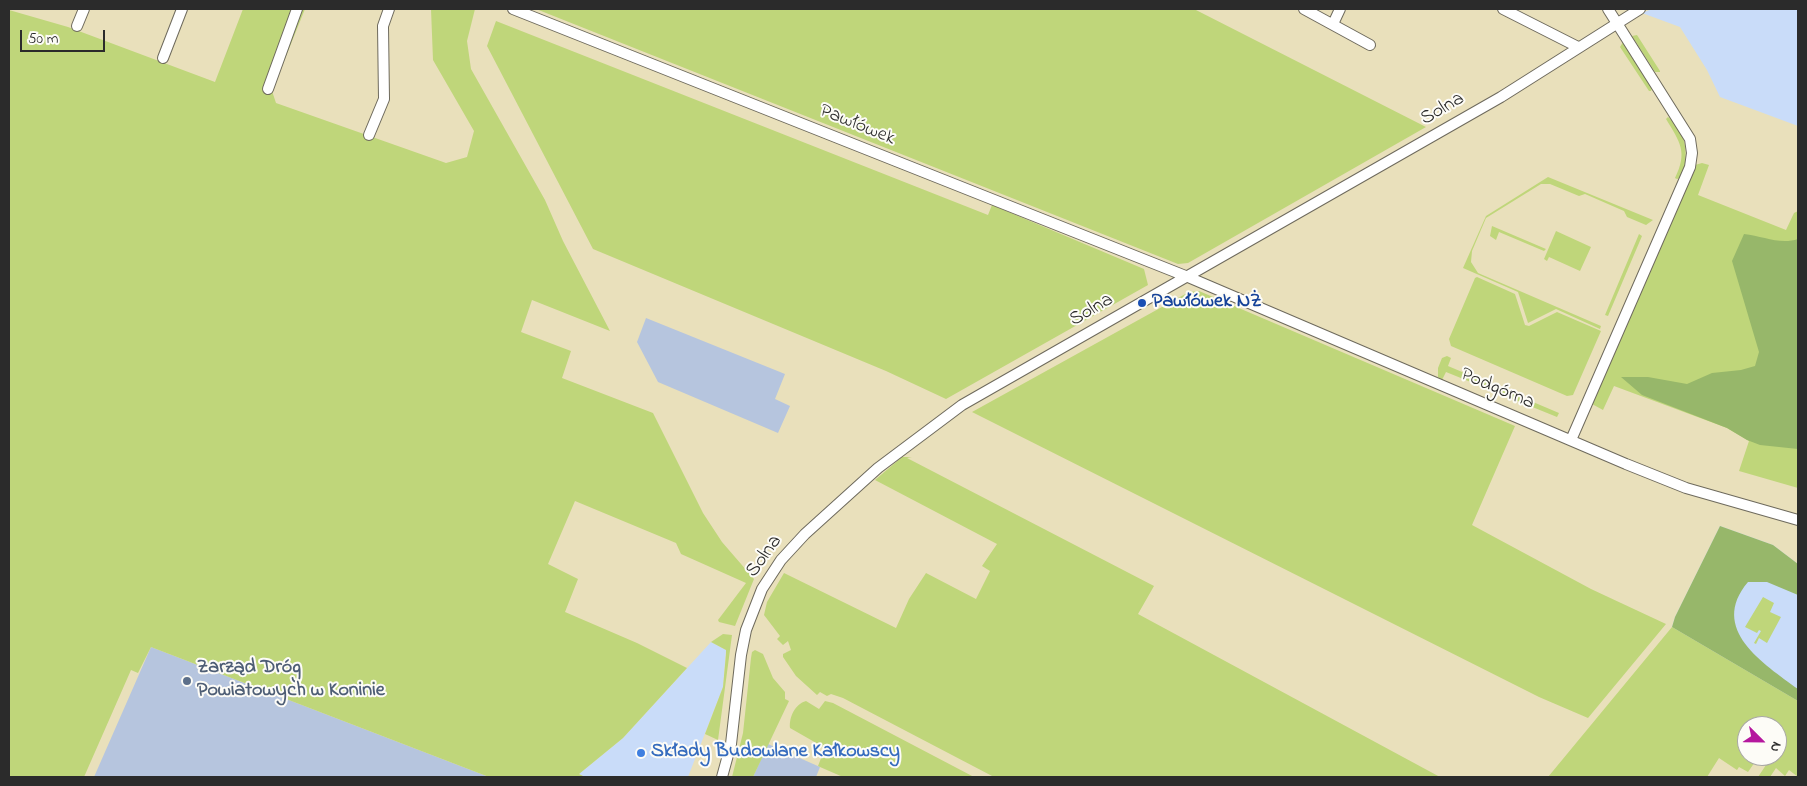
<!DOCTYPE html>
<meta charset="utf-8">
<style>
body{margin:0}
#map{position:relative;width:1807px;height:786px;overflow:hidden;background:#e9e0bb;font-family:"Indie Flower",sans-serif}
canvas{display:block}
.frame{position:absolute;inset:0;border:10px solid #2b2b2b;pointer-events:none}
.north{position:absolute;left:1737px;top:716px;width:50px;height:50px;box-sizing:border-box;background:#fdfcf7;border:1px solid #a9a8a5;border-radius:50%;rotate:113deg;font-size:14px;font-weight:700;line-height:20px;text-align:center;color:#2b2b2b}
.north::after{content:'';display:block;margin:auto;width:18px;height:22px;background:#b5179e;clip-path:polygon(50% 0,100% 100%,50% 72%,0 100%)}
.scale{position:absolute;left:20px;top:30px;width:85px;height:22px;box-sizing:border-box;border:2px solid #2b2b2b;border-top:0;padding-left:6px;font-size:15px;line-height:18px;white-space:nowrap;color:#2b2b2b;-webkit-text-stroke:4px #fdfcf7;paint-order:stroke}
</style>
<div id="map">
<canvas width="1807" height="786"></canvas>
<div class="frame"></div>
<div class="north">N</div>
<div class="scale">50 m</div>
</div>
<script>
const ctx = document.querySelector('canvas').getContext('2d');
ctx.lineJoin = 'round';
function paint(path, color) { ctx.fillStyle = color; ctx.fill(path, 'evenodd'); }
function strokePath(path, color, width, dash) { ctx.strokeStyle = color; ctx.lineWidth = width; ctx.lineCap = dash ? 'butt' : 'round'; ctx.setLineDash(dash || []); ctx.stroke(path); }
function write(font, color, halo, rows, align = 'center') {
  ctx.font = font + ' "Indie Flower",sans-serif'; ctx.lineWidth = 4; ctx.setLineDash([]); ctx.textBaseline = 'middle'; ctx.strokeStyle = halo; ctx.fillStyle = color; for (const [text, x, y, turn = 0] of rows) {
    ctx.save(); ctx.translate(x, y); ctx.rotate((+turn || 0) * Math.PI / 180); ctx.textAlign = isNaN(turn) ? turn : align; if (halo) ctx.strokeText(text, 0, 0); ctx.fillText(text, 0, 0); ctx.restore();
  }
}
paint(new Path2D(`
 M 1652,9 L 1798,9 L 1798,126 L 1720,97 L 1707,70 L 1680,27 L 1642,13 Z
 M 1720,526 L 1773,545 L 1798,564 L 1798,701 L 1672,627 L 1675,617 Z
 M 711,642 L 726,650 L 723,687 L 688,777 L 585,777 L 579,774 L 623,738 Z`), '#c9dcf9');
paint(new Path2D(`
 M 646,318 L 785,374 L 775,399 L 790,406 L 778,433 L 658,382 L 637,342 Z
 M 151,647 L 489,777 L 94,777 Z
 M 768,744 L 820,767 L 816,777 L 753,777 Z`), '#b6c5de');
paint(new Path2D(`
 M 243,9 L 305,9 L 272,91 L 276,103 L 446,163 L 467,157 L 474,131 L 433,60 L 431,9 L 475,9 L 467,41 L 471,69 L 545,200 L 563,241 L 610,331 L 532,300 L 521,332 L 571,351 L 562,378 L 653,413 L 703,513 L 722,542 L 754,579 L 735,626 L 719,622 L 718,620 L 746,583 L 681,554 L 676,543 L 575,501 L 548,564 L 578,579 L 565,612 L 637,643 L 687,668 L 623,738 L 579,774 L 585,777 L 489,777 L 151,647 L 138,673 L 131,670 L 84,777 L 9,777 L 9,10 L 68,27 L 215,82 Z
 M 536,9 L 1194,9 L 1426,127 L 1188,263 L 1178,264 Z
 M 496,21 L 988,215 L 992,205 L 1144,269 L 1148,285 L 946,399 L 886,371 L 593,249 L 487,46 Z
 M 1637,35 L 1660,71 L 1660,72 L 1655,72 L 1632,36 Z
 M 1623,42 L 1652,88 L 1651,91 L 1649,91 L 1620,47 Z
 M 1668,117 C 1688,133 1689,157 1681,178 L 1677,179 L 1675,178 C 1688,152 1680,142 1666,119 Z
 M 1702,163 L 1709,165 L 1698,195 L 1786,230 L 1794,213 L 1798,211 L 1798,488 L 1739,471 L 1749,441 L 1727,428 L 1614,386 L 1603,410 L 1592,404 L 1695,165 Z
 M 1548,177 L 1653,220 L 1646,225 L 1627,217 L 1624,211 L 1585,194 L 1579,196 L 1550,184 L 1541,184 L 1486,218 L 1472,251 L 1471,262 L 1478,273 L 1601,326 L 1600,329 L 1556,309 L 1528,323 L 1518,292 L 1463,268 L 1486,216 Z
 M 1492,226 L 1546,249 L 1544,251 L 1499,232 L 1496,240 L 1490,236 Z
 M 1556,231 L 1591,247 L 1580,271 L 1549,257 L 1547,261 L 1544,259 Z
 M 1639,234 L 1642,236 L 1608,316 L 1605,315 Z
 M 1477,277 L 1515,294 L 1525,325 L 1529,326 L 1557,312 L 1601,331 L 1573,395 L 1567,396 L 1451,346 L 1449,339 L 1475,278 Z
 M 1199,291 L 1515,426 L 1472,525 L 1591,589 L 1666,624 L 1588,718 L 1539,697 L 972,412 L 1189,292 Z
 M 1447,356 L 1451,358 L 1448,366 L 1559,413 L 1557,417 L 1446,372 L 1442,380 L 1438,377 L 1438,368 L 1442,358 Z
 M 902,457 L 912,457 L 907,458 L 1154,586 L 1138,614 L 1440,777 L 994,777 L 843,698 L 831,694 L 827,696 L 820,692 L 817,695 L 796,676 L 783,657 L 783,654 L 791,650 L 788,641 L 783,645 L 777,639 L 780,636 L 764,615 L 767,602 L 784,573 L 896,628 L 909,599 L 926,573 L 976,599 L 990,571 L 982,566 L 997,544 L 875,480 Z
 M 1763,597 L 1774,603 L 1770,612 L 1781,617 L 1767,643 L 1759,638 L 1756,644 L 1754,643 L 1761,631 L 1759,630 L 1757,633 L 1745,627 Z
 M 1672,627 L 1798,701 L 1798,777 L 1789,770 L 1785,776 L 1776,768 L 1770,777 L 1758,777 L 1766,765 L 1757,759 L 1748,772 L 1739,767 L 1737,770 L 1719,758 L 1707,777 L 1548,777 ZM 1747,726 L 1777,726 L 1777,756 L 1747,756 Z
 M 723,634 L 732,635 L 718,740 L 705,734 L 723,687 L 726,654 L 726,650 L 711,642 Z
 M 755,650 L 763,654 L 773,678 L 785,692 L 785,699 L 789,701 L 753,777 L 732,777 L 743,733 L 751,658 L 752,652 Z
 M 806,701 L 819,709 L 825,701 L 833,703 L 974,777 L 843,777 L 820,767 L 818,766 L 825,748 L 790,728 C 789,717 795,704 806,701 Z`), '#bfd67a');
paint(new Path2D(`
 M 1744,234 C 1763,236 1780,245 1798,239 L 1798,449 L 1760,445 L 1747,440 L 1727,428 L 1642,395 L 1621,377 L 1648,377 L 1687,384 L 1712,373 L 1741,370 L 1755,366 L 1759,352 L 1732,261 Z
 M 1720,526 L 1773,545 L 1798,564 L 1798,595 L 1767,582 L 1748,582 C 1708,629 1764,664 1798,689 L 1798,701 L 1672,627 L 1675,617 Z`), '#97b76a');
const minor = new Path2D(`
 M 513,9 L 1188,277 L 1626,464 L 1686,488 L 1798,520
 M 1304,9 L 1370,45
 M 1503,9 L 1578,47
 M 1333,24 L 1340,9
 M 77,26 L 84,9
 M 163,58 L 182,9
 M 268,89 L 297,9
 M 369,135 L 384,99 L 383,26 L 389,9
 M 1571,440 L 1690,167 L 1692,153 L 1690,139 L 1608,9
 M 722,777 L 731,744 L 741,655 L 746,630 L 762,589 L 781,560 L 805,534 L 878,468 L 962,405 L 1501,97 L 1640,9`);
strokePath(minor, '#6e6a5d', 12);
strokePath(minor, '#fff', 10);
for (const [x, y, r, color] of [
 [1142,303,5,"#1a4fb4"],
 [187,681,5,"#5c6f8a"],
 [641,753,5,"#3f7fe0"]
]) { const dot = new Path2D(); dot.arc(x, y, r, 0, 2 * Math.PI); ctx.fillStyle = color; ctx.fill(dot); strokePath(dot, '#fdfcf7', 2); }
write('20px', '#2b2b2b', '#fdfcf7', [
 ["Solna",1443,110,-30],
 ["Pawłówek",857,126,22],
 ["Solna",1092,311,-30],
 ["Podgórna",1497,390,23],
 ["Solna",765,557,-54]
]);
write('bold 20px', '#164399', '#fdfcf7', [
 ["Pawłówek NŻ",1152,303]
], 'left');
write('bold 20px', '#4e5e75', '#fdfcf7', [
 ["Zarząd Dróg",197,669],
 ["Powiatowych w Koninie",197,692]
], 'left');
write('bold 20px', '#366cbe', '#fdfcf7', [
 ["Składy Budowlane Kałkowscy",651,753]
], 'left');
</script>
